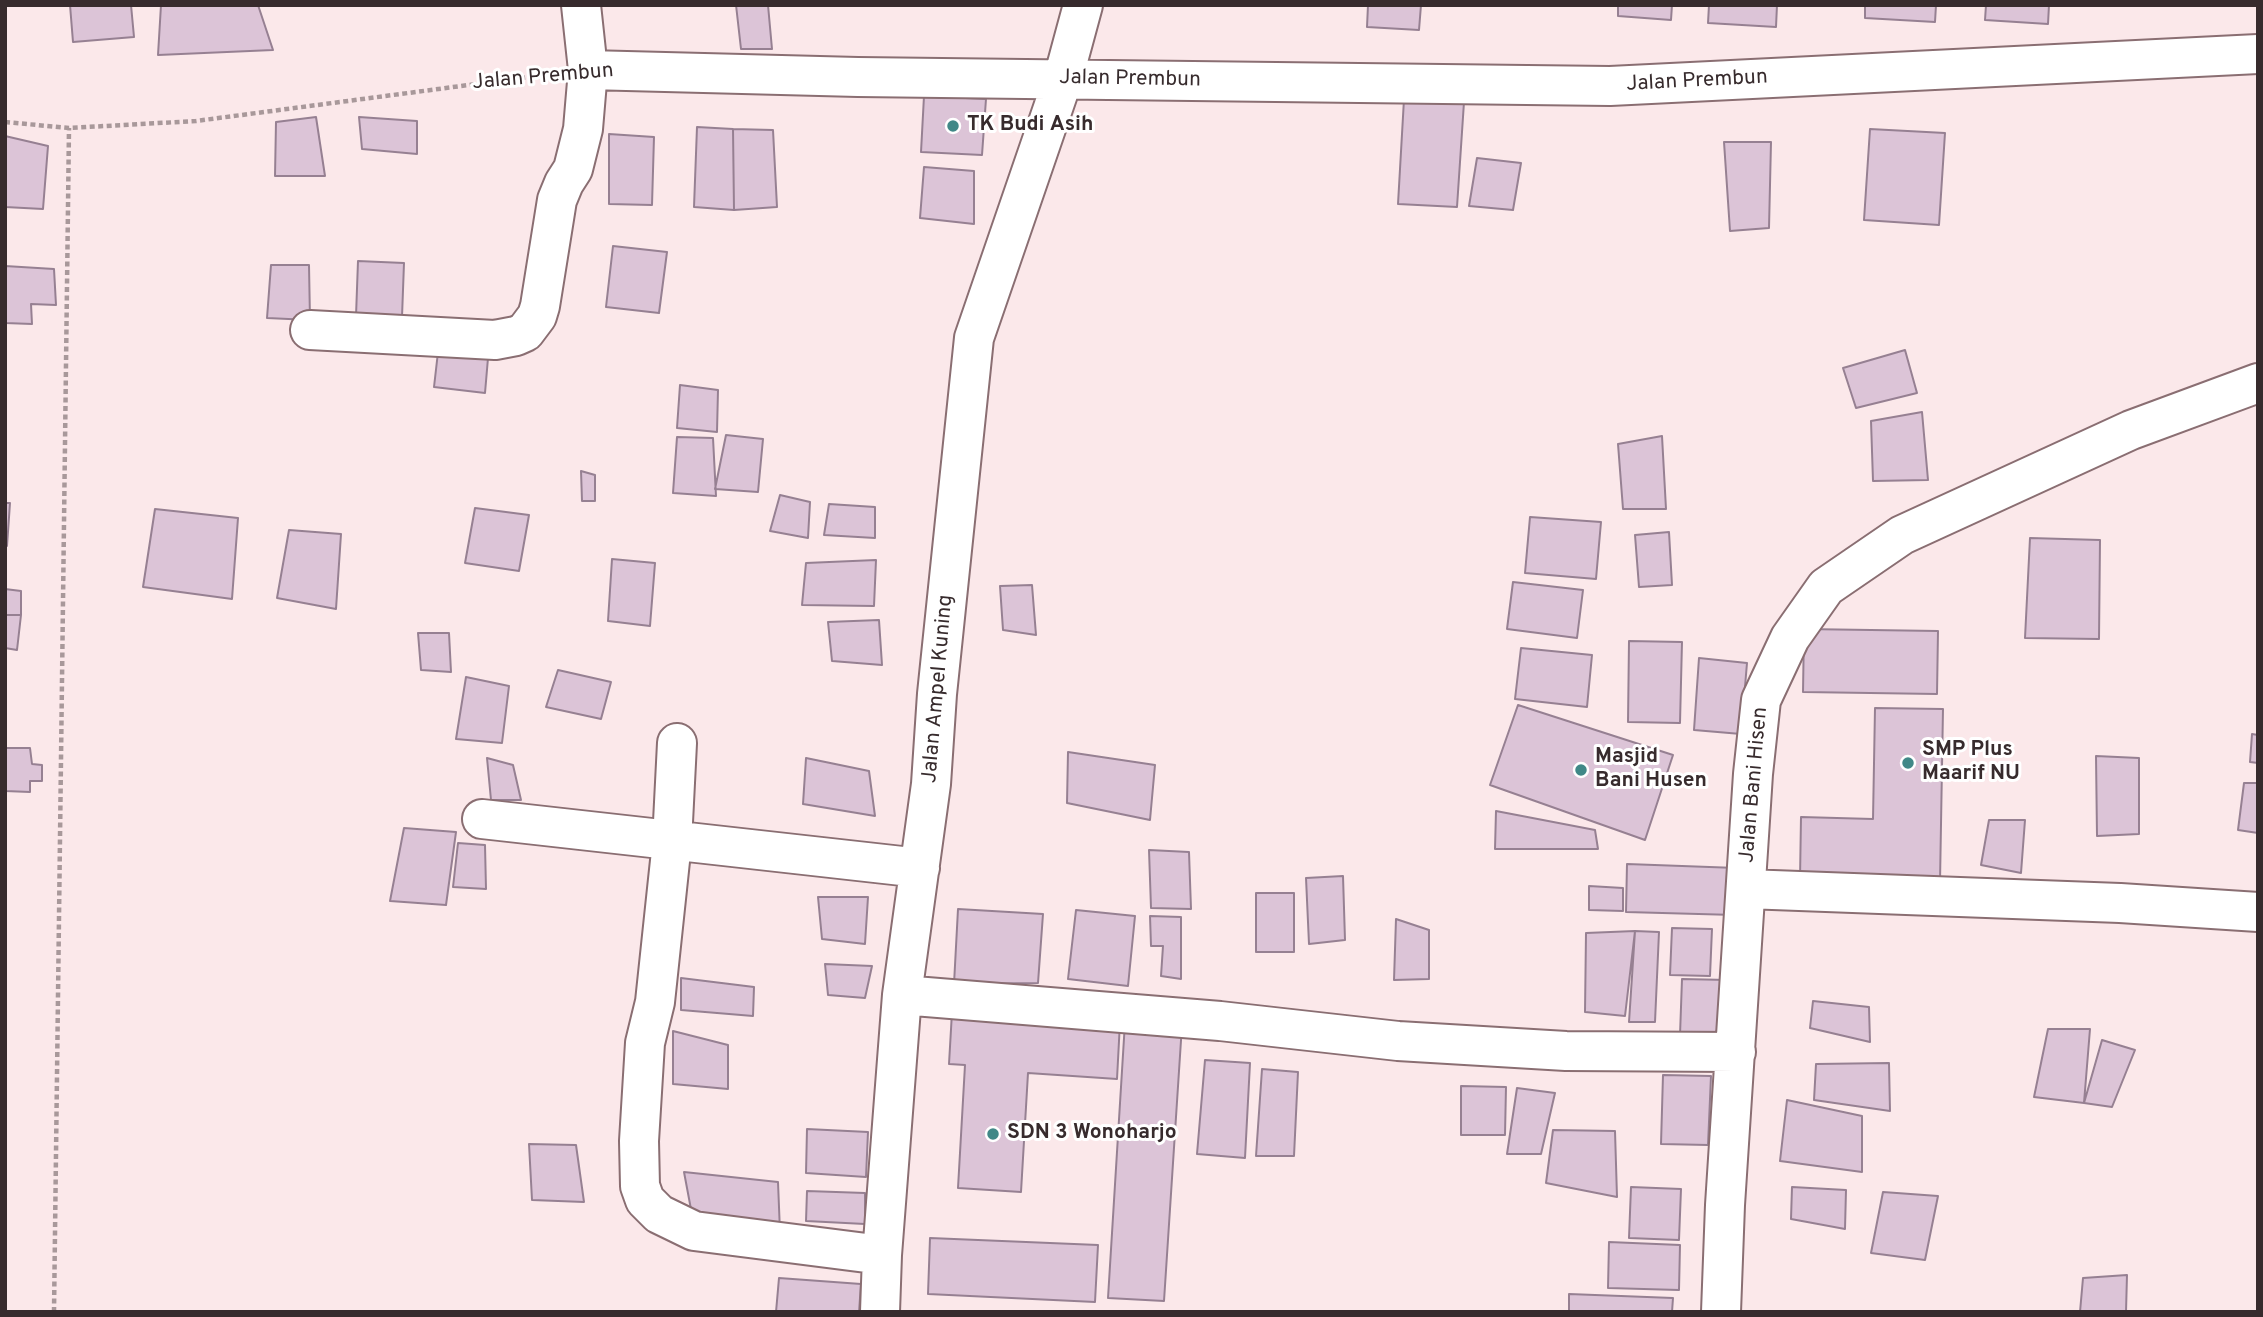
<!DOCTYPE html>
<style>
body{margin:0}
#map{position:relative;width:2263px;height:1317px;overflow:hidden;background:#fbe8ea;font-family:Overpass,sans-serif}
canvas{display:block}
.frame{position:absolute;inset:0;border:7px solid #372b2d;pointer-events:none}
</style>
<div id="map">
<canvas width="2263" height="1317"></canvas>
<div class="frame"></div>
</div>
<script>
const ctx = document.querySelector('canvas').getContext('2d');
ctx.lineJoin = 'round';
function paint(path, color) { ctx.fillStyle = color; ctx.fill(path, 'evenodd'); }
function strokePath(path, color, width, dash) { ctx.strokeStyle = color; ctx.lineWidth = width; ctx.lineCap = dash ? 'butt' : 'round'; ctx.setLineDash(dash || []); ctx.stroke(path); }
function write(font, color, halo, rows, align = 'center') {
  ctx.font = font + ' Overpass,sans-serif'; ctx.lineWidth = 6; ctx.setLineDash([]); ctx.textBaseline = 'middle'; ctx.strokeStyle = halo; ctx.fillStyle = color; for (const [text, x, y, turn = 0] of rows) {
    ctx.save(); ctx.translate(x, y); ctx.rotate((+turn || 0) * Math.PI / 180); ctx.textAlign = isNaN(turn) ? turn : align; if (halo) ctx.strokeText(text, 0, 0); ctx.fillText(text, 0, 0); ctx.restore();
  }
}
const building = new Path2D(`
 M 70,5 L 131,5 L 134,37 L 73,42 Z
 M 161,5 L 258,5 L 273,50 L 158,55 Z
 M 736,5 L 768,5 L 772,49 L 741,49 Z
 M 1368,5 L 1421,5 L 1419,30 L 1367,27 Z
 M 1618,5 L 1672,5 L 1671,20 L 1618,16 Z
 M 1709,5 L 1777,5 L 1776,27 L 1708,23 Z
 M 1865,5 L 1936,5 L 1935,22 L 1865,18 Z
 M 1986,5 L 2049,5 L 2048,24 L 1985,20 Z
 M 924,96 L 986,99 L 982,155 L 921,152 Z
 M 1404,99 L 1464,102 L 1457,207 L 1398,204 Z
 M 316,117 L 325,176 L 275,176 L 276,122 Z
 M 359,117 L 417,121 L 417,154 L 362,149 Z
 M 697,127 L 733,129 L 734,210 L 694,207 Z
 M 733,129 L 773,130 L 777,207 L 734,210 Z
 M 1870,129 L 1945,133 L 1939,225 L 1864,220 Z
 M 609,134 L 654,137 L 652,205 L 609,204 Z
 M 5,136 L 48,146 L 43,209 L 5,207 Z
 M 1724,142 L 1771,142 L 1769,228 L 1730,231 Z
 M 1477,158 L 1521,163 L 1513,210 L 1469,206 Z
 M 924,167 L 974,171 L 974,224 L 920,218 Z
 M 613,246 L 667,252 L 659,313 L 606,307 Z
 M 358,261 L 404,263 L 402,317 L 356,316 Z
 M 271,265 L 309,265 L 310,320 L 267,318 Z
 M 5,266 L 54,269 L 56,305 L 31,304 L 32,324 L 5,323 Z
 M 1905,350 L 1917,393 L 1856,408 L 1843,368 Z
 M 438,352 L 488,358 L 485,393 L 434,387 Z
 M 680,385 L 718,390 L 717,432 L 677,428 Z
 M 1922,412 L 1928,480 L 1873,481 L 1871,421 Z
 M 726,435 L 763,439 L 758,492 L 715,489 Z
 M 1662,436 L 1666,509 L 1623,509 L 1618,444 Z
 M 677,437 L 713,438 L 716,496 L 673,493 Z
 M 581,471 L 595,475 L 595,501 L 582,501 Z
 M 780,495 L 810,502 L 808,538 L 770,531 Z
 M 5,503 L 10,503 L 7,546 L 5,546 Z
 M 829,504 L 875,507 L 875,538 L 824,535 Z
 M 475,508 L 529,515 L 519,571 L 465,563 Z
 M 155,509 L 238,518 L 232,599 L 143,587 Z
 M 1530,517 L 1601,522 L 1596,579 L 1525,573 Z
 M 289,530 L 341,534 L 336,609 L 277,598 Z
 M 1669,532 L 1672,585 L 1639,587 L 1635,535 Z
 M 2030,538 L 2100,540 L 2099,639 L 2025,638 Z
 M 612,559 L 655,563 L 650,626 L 608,621 Z
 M 876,560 L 874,606 L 802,605 L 806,563 Z
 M 1513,582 L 1583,590 L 1577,638 L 1507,629 Z
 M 1032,585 L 1036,635 L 1003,630 L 1000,586 Z
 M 5,589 L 21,591 L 21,615 L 5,615 Z
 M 5,615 L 21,615 L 17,650 L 5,648 Z
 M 879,620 L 882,665 L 832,661 L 828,622 Z
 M 1804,629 L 1938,631 L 1937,694 L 1803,692 Z
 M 418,633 L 449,633 L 451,672 L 421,670 Z
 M 1629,641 L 1682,642 L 1680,723 L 1628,722 Z
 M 1521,648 L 1592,655 L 1587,707 L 1515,699 Z
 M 1699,658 L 1747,663 L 1741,734 L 1694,730 Z
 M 558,670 L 611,682 L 601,719 L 546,707 Z
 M 466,677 L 509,686 L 502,743 L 456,739 Z
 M 1518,705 L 1673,755 L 1645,840 L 1490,785 Z
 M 1875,708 L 1943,709 L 1940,882 L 1800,879 L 1801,817 L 1873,819 Z
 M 2252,734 L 2258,735 L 2258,763 L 2250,762 Z
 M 5,748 L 30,748 L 32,764 L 42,765 L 42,781 L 30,781 L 30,792 L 5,791 Z
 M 1068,752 L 1155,765 L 1150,820 L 1067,803 Z
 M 2096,756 L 2139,758 L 2139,834 L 2097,836 Z
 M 487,758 L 513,765 L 521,800 L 491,800 Z
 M 806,758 L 869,771 L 875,816 L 803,804 Z
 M 2244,783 L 2258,783 L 2258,833 L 2238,830 Z
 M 1496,811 L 1595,830 L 1598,849 L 1495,849 Z
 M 1989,820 L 2025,820 L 2021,873 L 1981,865 Z
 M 404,828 L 456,832 L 446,905 L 390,901 Z
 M 458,843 L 485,845 L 486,889 L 453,887 Z
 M 1149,850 L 1189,852 L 1191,909 L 1151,908 Z
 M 1627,864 L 1737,868 L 1735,915 L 1626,912 Z
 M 1343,876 L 1345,940 L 1309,944 L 1306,878 Z
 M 1589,886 L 1623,888 L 1623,911 L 1589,910 Z
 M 1256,893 L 1294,893 L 1294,952 L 1256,952 Z
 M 818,897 L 868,897 L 865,944 L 822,939 Z
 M 958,909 L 1043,914 L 1038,983 L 954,984 Z
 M 1076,910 L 1135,916 L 1128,986 L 1068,979 Z
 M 1150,916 L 1181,917 L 1181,979 L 1161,976 L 1163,946 L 1151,946 Z
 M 1396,919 L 1429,930 L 1429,979 L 1394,980 Z
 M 1672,928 L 1712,929 L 1710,976 L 1670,975 Z
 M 1635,931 L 1625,1016 L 1585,1012 L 1586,933 Z
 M 1635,931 L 1659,932 L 1655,1022 L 1629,1022 Z
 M 825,964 L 872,966 L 865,998 L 828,995 Z
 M 681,978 L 754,987 L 753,1016 L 681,1010 Z
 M 1682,979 L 1728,980 L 1726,1037 L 1680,1035 Z
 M 1813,1001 L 1869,1007 L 1870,1042 L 1810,1028 Z
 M 952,1012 L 1120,1022 L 1117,1079 L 1028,1073 L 1021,1192 L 958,1188 L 965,1065 L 949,1064 Z
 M 1125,1022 L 1182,1025 L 1164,1301 L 1108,1298 Z
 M 2048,1029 L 2090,1029 L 2084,1103 L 2034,1097 Z
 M 673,1031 L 728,1045 L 728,1089 L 673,1084 Z
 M 2102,1040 L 2135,1050 L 2112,1107 L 2084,1103 Z
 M 1205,1060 L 1250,1063 L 1245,1158 L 1197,1154 Z
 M 1889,1063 L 1890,1111 L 1814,1100 L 1816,1064 Z
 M 1262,1069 L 1298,1072 L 1294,1156 L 1256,1156 Z
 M 1663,1075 L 1711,1076 L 1708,1145 L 1661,1144 Z
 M 1461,1086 L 1506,1087 L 1505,1135 L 1461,1135 Z
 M 1517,1088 L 1555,1093 L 1541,1154 L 1507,1154 Z
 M 1787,1100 L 1862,1116 L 1862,1172 L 1780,1161 Z
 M 807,1129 L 868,1132 L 866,1177 L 806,1173 Z
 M 1553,1130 L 1615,1131 L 1617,1197 L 1546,1183 Z
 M 529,1144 L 576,1145 L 584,1202 L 532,1200 Z
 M 684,1172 L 778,1182 L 780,1232 L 693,1220 Z
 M 1631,1187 L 1681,1189 L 1679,1240 L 1629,1238 Z
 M 1792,1187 L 1846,1190 L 1845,1229 L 1791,1219 Z
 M 807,1191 L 865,1193 L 865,1224 L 806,1221 Z
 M 1883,1192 L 1938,1196 L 1925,1260 L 1871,1253 Z
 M 930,1238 L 1098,1245 L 1095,1302 L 928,1294 Z
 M 1609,1242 L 1680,1245 L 1679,1290 L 1608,1288 Z
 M 2127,1275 L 2126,1312 L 2080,1312 L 2083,1278 Z
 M 779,1278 L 861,1284 L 859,1312 L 776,1312 Z
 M 1569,1294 L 1673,1298 L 1672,1312 L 1569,1312 Z`);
paint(building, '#dcc4d7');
strokePath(building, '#968092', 2);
const minor = new Path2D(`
 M 588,70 L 858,77 L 1610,86 L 2258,54
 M 310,330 L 495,340 L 516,336 L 525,332 L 537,316 L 540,306 L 557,200 L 564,183 L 573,169 L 583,129 L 588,70 L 581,5
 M 677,743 L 672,842 L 655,1002 L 645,1043 L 639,1141 L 640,1186 L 645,1200 L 659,1214 L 694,1231 L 882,1255
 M 482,819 L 920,868
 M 1746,889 L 2120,903 L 2258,912
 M 902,995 L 1220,1021 L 1398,1041 L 1566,1051 L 1736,1052
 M 880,1312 L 882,1255 L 902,995 L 931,784 L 937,694 L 974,338 L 1063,79 L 1083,5
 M 1721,1312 L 1725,1205 L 1753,774 L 1761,700 L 1790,638 L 1826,587 L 1902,535 L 2131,430 L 2258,383`);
strokePath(minor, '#8a6e72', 42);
strokePath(new Path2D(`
 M 5,122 L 69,128 L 196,121 L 552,74
 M 54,1312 L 69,128`), '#a8989a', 4.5, [5, 3.5]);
strokePath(minor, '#fff', 38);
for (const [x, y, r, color] of [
 [953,126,7,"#408887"],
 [1908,763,7,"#408887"],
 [1581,770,7,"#408887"],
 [993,1134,7,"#408887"]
]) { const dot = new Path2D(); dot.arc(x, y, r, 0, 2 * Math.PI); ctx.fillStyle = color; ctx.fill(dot); strokePath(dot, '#fff', 2.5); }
write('21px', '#372b2d', '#fff', [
 ["Jalan Prembun",543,78,-5],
 ["Jalan Prembun",1130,80,1],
 ["Jalan Prembun",1697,82,-3],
 ["Jalan Ampel Kuning",939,689,-85],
 ["Jalan Bani Hisen",1755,785,-85]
]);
write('bold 21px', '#372b2d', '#fff', [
 ["TK Budi Asih",967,126],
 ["SMP Plus",1922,751],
 ["Maarif NU",1922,775],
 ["Masjid",1595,758],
 ["Bani Husen",1595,782],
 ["SDN 3 Wonoharjo",1007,1134]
], 'left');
</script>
